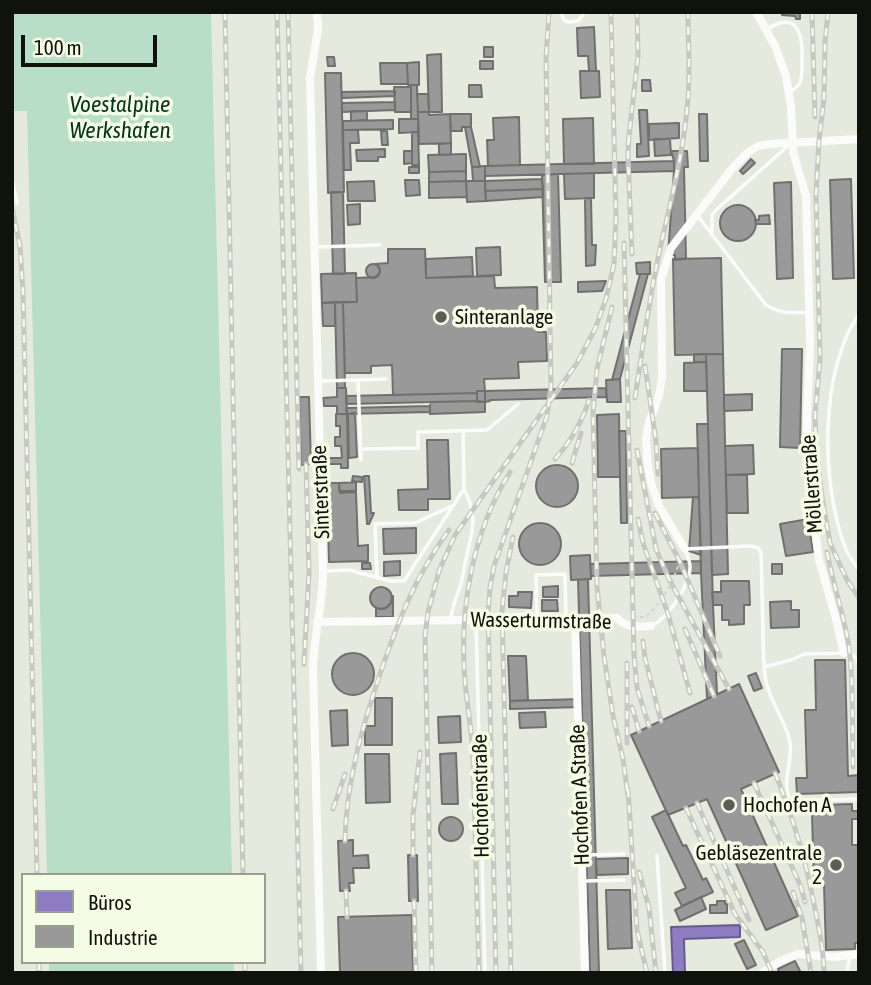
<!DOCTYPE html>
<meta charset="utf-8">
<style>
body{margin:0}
#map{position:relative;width:871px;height:985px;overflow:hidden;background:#e6e9de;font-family:"Asap Condensed",sans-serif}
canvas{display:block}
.frame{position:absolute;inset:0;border:14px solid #10130b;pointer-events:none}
.legend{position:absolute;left:21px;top:873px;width:245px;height:91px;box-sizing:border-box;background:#f5fce6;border:2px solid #999f8e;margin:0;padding:9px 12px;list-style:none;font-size:21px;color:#10130b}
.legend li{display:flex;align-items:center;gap:14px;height:35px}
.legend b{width:35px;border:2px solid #999f8e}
.scale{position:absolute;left:21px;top:35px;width:136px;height:32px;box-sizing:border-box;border:4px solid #10130b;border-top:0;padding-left:9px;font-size:21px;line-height:24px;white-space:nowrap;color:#10130b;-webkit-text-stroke:5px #f5fce6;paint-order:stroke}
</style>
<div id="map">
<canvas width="871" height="985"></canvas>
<div class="frame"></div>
<ul class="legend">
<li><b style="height:19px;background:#8e7cc3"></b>Büros</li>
<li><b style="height:19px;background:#999"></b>Industrie</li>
</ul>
<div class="scale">100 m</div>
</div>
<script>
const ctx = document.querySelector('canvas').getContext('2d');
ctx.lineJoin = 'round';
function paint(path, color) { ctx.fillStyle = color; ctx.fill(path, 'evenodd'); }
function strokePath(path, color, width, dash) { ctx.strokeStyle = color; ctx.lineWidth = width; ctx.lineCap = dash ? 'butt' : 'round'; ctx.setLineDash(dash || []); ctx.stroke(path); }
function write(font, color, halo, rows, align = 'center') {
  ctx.font = font + ' "Asap Condensed",sans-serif'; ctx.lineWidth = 7; ctx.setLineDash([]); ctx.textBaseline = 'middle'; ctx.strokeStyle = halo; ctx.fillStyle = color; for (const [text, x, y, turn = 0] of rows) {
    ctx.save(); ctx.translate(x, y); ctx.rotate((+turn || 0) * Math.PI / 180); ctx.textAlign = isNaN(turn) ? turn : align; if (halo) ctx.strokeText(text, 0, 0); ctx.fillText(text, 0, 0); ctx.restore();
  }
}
paint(new Path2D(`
 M 12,12 L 211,12 L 232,875 L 47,875 L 27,111 L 12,111 Z
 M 49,962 L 234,962 L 234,973 L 49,973 Z`), '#b9dec8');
const offices = new Path2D(`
 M 740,925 L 740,937 L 684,939 L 685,973 L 673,973 L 671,927 Z`);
paint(offices, '#8e7cc3');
strokePath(offices, '#685c8c', 2);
const industry = new Path2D(`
 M 782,12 L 800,12 L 800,19 L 796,19 L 795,16 L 782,15 Z
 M 594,27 L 596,71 L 589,71 L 588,56 L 578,56 L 577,28 Z
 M 484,47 L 493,47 L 493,57 L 484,57 Z
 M 441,54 L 442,112 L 429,112 L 427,55 Z
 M 327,57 L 334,57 L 335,66 L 328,66 Z
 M 480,61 L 493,61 L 493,69 L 480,69 Z
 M 419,62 L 419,85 L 408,85 L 407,63 Z
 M 380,63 L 407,63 L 408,84 L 381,84 Z
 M 580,71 L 599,71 L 600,97 L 581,98 Z
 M 325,73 L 341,73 L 344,192 L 328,193 Z
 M 642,80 L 650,80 L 651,91 L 642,91 Z
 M 411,85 L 417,85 L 418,119 L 411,119 Z
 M 469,85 L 481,85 L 482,97 L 469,97 Z
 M 394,87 L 411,87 L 411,112 L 395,112 Z
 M 395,91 L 395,96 L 342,98 L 342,92 Z
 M 417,94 L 428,94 L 429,112 L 418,112 Z
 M 395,102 L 395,110 L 342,112 L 342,103 Z
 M 639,110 L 647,110 L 649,156 L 637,157 L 637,144 L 641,144 Z
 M 351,111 L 367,111 L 367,120 L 351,121 Z
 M 418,112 L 429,112 L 429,115 L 450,114 L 451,143 L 419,144 Z
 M 450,114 L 471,114 L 471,127 L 462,127 L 462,131 L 451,131 Z
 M 699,114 L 707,114 L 708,161 L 700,161 Z
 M 519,117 L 520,165 L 488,166 L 487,140 L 494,140 L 493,118 Z
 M 593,118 L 594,164 L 564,164 L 563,119 Z
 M 399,119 L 418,119 L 418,132 L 399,133 Z
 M 393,120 L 393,129 L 343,130 L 343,121 Z
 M 679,123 L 679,138 L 649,140 L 649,124 Z
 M 465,127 L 471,127 L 480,167 L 472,167 Z
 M 343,130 L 358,130 L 359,143 L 350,143 L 351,170 L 344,170 Z
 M 381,131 L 387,131 L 388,145 L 382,145 Z
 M 412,132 L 418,132 L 419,165 L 412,165 Z
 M 654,139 L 670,139 L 671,155 L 655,156 Z
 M 451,143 L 451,155 L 439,155 L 439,144 Z
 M 385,149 L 385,157 L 378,157 L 378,161 L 357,161 L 356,150 Z
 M 404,151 L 412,151 L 412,163 L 404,164 Z
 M 671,151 L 687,151 L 688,167 L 684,167 L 686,259 L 675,260 L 675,255 L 668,255 L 674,171 L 674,161 Z
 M 466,154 L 466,171 L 429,172 L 428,155 Z
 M 751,159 L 755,163 L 743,174 L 740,171 Z
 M 674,161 L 674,171 L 485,176 L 485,166 Z
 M 417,165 L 419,165 L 419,173 L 409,173 L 409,167 L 417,167 Z
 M 485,166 L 485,181 L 473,181 L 472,167 Z
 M 466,171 L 466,181 L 429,182 L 429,172 Z
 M 594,173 L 594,198 L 565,199 L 564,174 Z
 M 558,174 L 561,282 L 545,282 L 542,175 Z
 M 542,179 L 543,189 L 485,191 L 485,181 Z
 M 851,179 L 854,278 L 833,279 L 830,180 Z
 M 405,180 L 419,180 L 420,195 L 406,196 Z
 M 374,181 L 375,201 L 348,201 L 347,182 Z
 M 466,181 L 485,181 L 486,201 L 467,202 Z
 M 466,181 L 467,197 L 429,198 L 429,182 Z
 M 791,182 L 793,278 L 777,279 L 774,183 Z
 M 543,189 L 543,197 L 486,201 L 485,191 Z
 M 331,192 L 343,192 L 345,274 L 333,274 Z
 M 585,198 L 591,198 L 592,245 L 596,245 L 595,265 L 586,266 Z
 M 360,204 L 360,224 L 348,225 L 347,205 Z
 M720 223a18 18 0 1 1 36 0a18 18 0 1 1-36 0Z
 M 769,215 L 770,224 L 756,224 L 755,220 L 759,220 L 759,216 Z
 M 500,247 L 501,275 L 477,276 L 476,248 Z
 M 388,249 L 425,249 L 426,278 L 494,276 L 495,288 L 537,287 L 538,332 L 546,332 L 547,361 L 518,362 L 519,378 L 484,379 L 485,391 L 477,391 L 477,393 L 393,395 L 392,365 L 371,366 L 371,373 L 345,373 L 343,302 L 357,302 L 356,278 L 375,277 L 378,275 L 380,270 L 378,266 L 375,264 L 388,263 Z
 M 472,257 L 473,276 L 426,278 L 426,259 Z
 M 721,258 L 723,354 L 675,355 L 673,259 Z
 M 650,262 L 650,274 L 637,274 L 636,263 Z
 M366 271a7 7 0 1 1 14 0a7 7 0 1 1-14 0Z
 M 356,273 L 357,302 L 322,303 L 321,274 Z
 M 640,274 L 648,274 L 620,379 L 612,380 Z
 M 606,281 L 602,291 L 578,292 L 578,282 Z
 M 335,302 L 343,302 L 345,388 L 337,388 Z
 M 335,302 L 335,326 L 323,326 L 322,303 Z
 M 782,349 L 802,349 L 800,448 L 780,447 Z
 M 694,354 L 706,354 L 706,362 L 694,362 Z
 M 706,354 L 723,354 L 728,574 L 712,575 Z
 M 706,362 L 707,391 L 684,391 L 684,363 Z
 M 620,379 L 621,402 L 607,402 L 606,380 Z
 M 337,388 L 346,388 L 347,414 L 337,414 L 337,406 L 324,406 L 323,398 L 337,397 Z
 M 606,388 L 606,397 L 490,400 L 490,401 L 485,402 L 485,391 Z
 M 477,391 L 485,391 L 485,402 L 477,402 Z
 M 477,393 L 477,401 L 346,404 L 346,396 Z
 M 752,394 L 752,410 L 724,411 L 724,395 Z
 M 299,397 L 309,397 L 311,464 L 301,465 Z
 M 477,401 L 485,402 L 485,412 L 430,414 L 430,402 Z
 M 430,406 L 430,412 L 347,414 L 346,408 Z
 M 355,413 L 357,457 L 349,458 L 348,414 Z
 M 336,414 L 347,414 L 348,468 L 341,468 L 341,464 L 325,464 L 325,458 L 342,458 L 341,446 L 335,446 L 335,437 L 340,437 L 340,426 L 336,426 Z
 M 619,414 L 620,477 L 598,477 L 597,415 Z
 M 697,424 L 708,424 L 713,605 L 717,694 L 707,699 L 701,573 Z
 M 619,431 L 626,431 L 627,523 L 621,523 Z
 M 427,440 L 448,440 L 450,499 L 428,499 L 428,510 L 399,510 L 398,490 L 428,489 Z
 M 753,445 L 754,474 L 726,475 L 725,446 Z
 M 698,448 L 699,497 L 662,498 L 661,449 Z
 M536 486a21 21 0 1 1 42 0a21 21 0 1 1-42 0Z
 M 726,475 L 747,475 L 748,513 L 727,513 Z
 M 353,476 L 362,477 L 362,482 L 352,481 Z
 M 364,476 L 369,476 L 371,513 L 374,513 L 369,524 L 367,524 Z
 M 356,482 L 356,491 L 339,491 L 339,483 Z
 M 327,483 L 339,483 L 340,493 L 356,492 L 358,546 L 368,545 L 368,561 L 329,562 Z
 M 693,497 L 699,497 L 701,555 L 689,551 Z
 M 808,519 L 813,552 L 786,556 L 780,524 Z
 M519 544a21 21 0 1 1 42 0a21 21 0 1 1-42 0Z
 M 416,528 L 416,553 L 384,554 L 383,529 Z
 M 590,555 L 591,579 L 571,580 L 570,556 Z
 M 400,561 L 400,575 L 384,576 L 384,562 Z
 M 701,561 L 701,573 L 591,576 L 590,564 Z
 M 362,563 L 370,563 L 371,569 L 362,569 Z
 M 772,564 L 782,564 L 782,574 L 772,574 Z
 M 588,579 L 599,973 L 590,973 L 578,580 Z
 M 721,581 L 749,581 L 750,605 L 744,605 L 744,624 L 729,625 L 729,620 L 722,620 L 722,605 L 713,605 L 712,592 L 721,592 Z
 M 558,586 L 558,597 L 543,597 L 543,587 Z
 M370 598a11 11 0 1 1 22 0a11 11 0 1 1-22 0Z
 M 518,592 L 532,592 L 531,608 L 509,607 L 509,596 L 518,596 Z
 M 392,596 L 393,596 L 393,617 L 376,617 L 376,608 L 382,609 L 387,607 L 391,602 Z
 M 542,600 L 557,600 L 558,611 L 542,611 Z
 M 791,601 L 791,610 L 799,610 L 799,627 L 771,628 L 770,602 Z
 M332 674a21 21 0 1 1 42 0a21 21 0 1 1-42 0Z
 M 508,656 L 526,656 L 528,700 L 510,701 Z
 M 815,660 L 845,660 L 848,776 L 859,775 L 859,792 L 797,794 L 796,778 L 807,778 L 805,710 L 816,710 Z
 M 756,673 L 762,688 L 754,691 L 748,676 Z
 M 739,684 L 779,772 L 741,789 L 798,916 L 766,930 L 707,799 L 668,815 L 631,735 Z
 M 375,698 L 392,698 L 392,745 L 365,745 L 365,726 L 375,726 Z
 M 582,699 L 582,707 L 510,709 L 510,701 Z
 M 347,710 L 348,745 L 332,746 L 330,711 Z
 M 545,712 L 546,727 L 520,728 L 519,713 Z
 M 460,716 L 461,742 L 439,743 L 438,717 Z
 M 456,753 L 458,804 L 442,804 L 440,754 Z
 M 365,754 L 389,754 L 390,802 L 366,803 Z
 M 852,804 L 852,811 L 859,811 L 859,819 L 852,819 L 852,845 L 859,845 L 859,943 L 855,943 L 855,949 L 826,950 L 824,885 L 814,886 L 812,813 L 820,813 L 820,805 Z
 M 666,810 L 683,846 L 686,845 L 703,880 L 706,878 L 713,892 L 682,906 L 675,893 L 686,888 L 652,817 Z
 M439 829a12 12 0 1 1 24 0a12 12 0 1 1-24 0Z
 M 353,840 L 353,856 L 368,855 L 369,868 L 353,868 L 354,883 L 349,883 L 350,891 L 340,891 L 338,841 Z
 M 408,855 L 417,855 L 418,901 L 409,901 Z
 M 628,858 L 628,874 L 597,875 L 596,859 Z
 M 606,890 L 630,890 L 632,948 L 608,949 Z
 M 701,897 L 706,909 L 680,921 L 675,910 Z
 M 717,901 L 725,901 L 725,904 L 727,904 L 727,913 L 710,913 L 710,905 L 717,905 Z
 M 412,915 L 413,973 L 340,973 L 338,917 Z
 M 744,940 L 756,965 L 747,969 L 735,944 Z
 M 795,961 L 801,973 L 780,973 L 778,969 Z`);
paint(industry, '#999');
strokePath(industry, '#70716e', 2);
strokePath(new Path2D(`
 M 633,617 L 646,617 C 666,597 671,585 681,559`), '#d2d3d0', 2, [3.5, 3.5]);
strokePath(new Path2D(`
 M 561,12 L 564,20 L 568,22 L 578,21 L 585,12
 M 766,30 C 797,9 803,34 802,61 C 802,69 803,77 799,84 C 796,89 796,88 791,91
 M 12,179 L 17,203
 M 697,215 L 766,305 C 781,314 791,313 809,312
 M 712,233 L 712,215 L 716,210 L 789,145
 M 316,247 L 380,245
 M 859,314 C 819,371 821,484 845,547 C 848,555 854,563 859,570
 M 358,380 L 386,379
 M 320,381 L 358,380 L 361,460
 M 361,449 L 418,448 L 418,432 L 487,430 L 518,404
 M 324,571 L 349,570 L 390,581 L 404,581 L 464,489 L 463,431
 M 377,578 L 375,524 L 415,523 L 452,506
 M 537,617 L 536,575 L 565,574 L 566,617
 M 451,619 C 452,607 456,598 460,587 C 463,578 464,568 466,559 C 472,530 479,518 464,489
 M 476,621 L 485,973
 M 653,625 C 669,617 691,583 690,565 C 689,559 687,554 685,549 L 751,546 L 758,548 L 761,553 C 762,578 762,603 763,628 C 763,646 763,664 766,682 C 771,703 787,724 790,742 C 793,762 781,780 790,800 L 795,801 L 859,799
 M 764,667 L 791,660 L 804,654 L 851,653 L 859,662
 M 584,855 L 624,854
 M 657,856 L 665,973
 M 584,881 L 624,880
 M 847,973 L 850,956`), '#fbfcfa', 3.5);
strokePath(new Path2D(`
 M 317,12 L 318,29 L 310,78 L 323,571 C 323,603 314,635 313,668 L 321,973
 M 756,12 L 775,46 L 786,76 L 791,106 L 793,152 L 806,196 L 810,342 L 807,418 L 807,468 L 819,560 L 836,619 L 844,653
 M 685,549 L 659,506 L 651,483 L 647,458 L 646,438 L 648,425 L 659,396 L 662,377 L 661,279 L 671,248 L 731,170 L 747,153 L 758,146 L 770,144 L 859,139
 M 575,618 L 585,973
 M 317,622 L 617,618 C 626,628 638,627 651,626
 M 762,973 L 780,961 L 798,954 L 834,957 L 859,954`), '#fbfcfa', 8);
const rail = new Path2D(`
 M 225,12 L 243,875
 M 277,12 L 301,973
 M 288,12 L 299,469
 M 812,12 L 815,117
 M 828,12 L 825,42 L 824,98 L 819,141 L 816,194 L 820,359 L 815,416 L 816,447 L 822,497 L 830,543 L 847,580 L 859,598
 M 629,135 L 628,156 L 632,254
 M 628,145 L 638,56 L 637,12
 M 12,208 L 20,246 L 23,293 L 37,875
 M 624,243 L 634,655 L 637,688 L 649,726
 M 612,307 L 597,369 L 593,413 L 597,587 L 604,656 L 613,716 L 623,759 L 628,796
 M 645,366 L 656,441 L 658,474
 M 635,398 C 643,345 650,292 662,240 C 672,196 683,153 687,109 C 691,77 688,44 688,12
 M 637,450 L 656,549 L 669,579 L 729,689
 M 555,459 C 571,441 582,422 589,400
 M 572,463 L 581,433
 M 655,513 L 680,562 L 720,656
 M 638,519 L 643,543 L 668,614 L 690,693
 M 827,552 C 833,584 844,615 849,647 C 854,687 852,727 853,767
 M 685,629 L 714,696
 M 643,641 L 645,658 L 661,721
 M 627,663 L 627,743
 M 304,664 L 309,572 L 306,464
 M 632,707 L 639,731
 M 775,773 C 794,819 807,865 816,914 C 820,933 824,953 824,973
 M 754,783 L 801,887 L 805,902
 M 628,789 L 637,930 L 647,973
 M 697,803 L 749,920
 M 686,808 L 735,914 L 763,952 L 772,973
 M 333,809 L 345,774
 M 345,841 C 346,783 362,728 380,674 C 399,619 415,577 449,530
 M 413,855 L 413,815 L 420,752
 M 639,872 L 649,908 L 656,973
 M 346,891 L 347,917
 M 793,892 L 802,918 L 811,973
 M 414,901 L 416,973
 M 39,962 L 39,973
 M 245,962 L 245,973
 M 432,973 L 425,636 L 428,612 L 439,571 L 455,535 L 577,363 L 595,329 L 606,299 L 614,264 L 616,218 L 611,12
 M 479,973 L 473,756 C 472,731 467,706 465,681 C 459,610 472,533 510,472
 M 496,973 L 488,614 L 490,588 L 494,566 L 547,416 L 551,387 L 546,58 L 549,12
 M 511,973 L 502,611 L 506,572 L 513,537`);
strokePath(rail, '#c7c7c4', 5);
strokePath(rail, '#f5fce6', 2.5, [8]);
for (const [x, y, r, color] of [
 [441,317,7,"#5b5e55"],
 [729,805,7,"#5b5e55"],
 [836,865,7,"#5b5e55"]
]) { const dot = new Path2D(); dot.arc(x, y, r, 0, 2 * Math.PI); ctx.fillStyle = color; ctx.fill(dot); strokePath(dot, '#f5fce6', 2.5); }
write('21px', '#10130b', '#f5fce6', [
 ["Sinteranlage",455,317],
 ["Hochofen A",743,805],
 ["Gebläsezentrale",822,853,"right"],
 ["2",822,877,"right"]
], 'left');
write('21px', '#10130b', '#f5fce6', [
 ["Möllerstraße",812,484,-94],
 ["Sinterstraße",321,492,-92],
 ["Wasserturmstraße",541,621,1],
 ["Hochofen A Straße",580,795,-92],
 ["Hochofenstraße",481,796,-91]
]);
write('italic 23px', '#063221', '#f5fce6', [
 ["Voestalpine",120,105],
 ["Werkshafen",120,131]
]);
</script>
